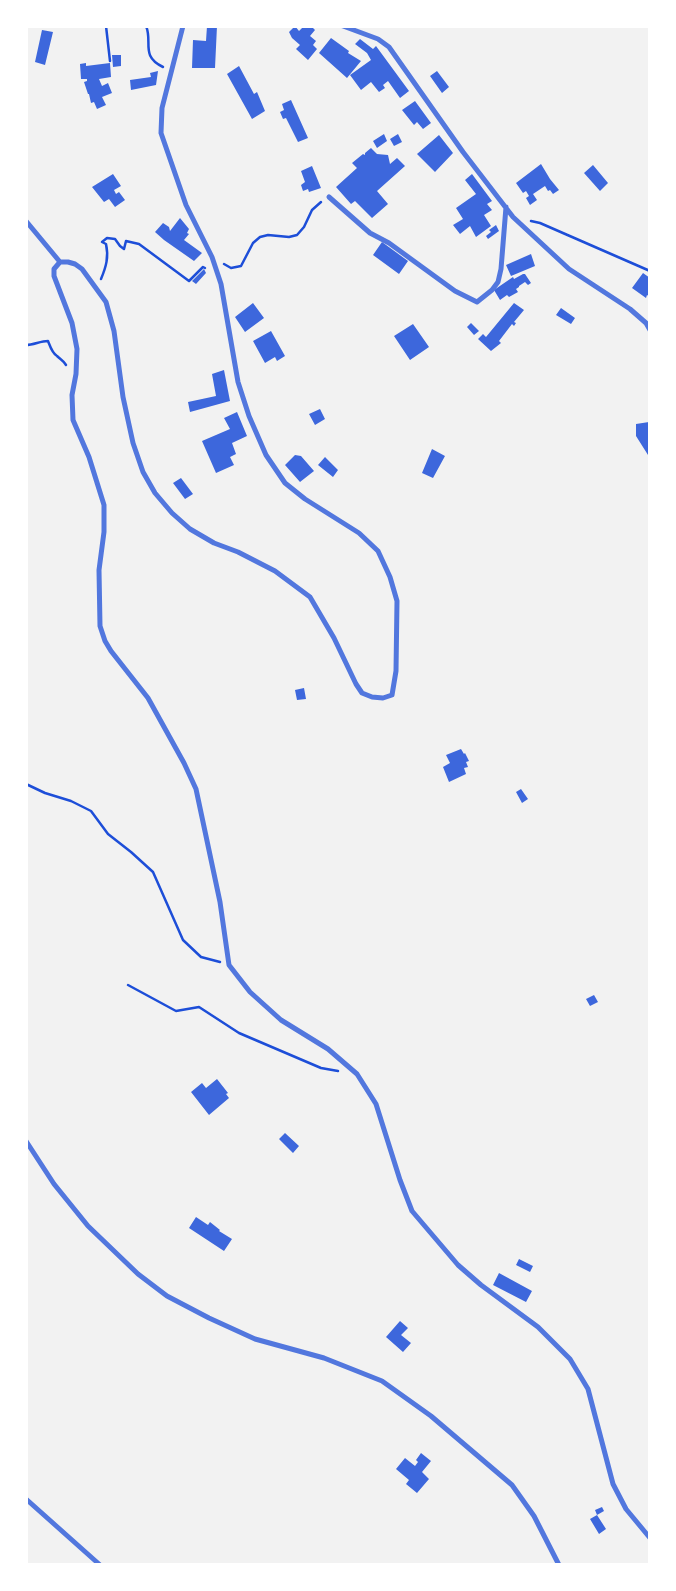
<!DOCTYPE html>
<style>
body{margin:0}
#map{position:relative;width:676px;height:1591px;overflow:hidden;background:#f2f2f2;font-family:Signika,sans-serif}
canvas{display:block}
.frame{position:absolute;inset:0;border:28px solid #fff;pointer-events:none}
</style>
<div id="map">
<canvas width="676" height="1591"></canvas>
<div class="frame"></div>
</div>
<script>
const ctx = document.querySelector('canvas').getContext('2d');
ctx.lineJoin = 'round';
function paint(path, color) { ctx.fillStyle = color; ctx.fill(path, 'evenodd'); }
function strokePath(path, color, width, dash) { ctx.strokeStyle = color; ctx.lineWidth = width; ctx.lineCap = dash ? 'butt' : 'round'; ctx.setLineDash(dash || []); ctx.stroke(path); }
paint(new Path2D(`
 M 207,26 L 217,26 L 215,68 L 192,68 L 193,40 L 206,41 Z
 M 295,26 L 299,31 L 304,26 L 311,26 L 315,30 L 310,36 L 316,41 L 313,45 L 317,49 L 308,60 L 296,49 L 300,45 L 292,38 L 289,32 Z
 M 42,30 L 53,32 L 45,65 L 35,62 Z
 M 331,38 L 349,51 L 348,53 L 361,61 L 347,78 L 319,53 Z
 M 360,39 L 373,49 L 376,46 L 409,91 L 400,98 L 388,81 L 383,85 L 385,88 L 379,92 L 371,82 L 361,90 L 350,75 L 371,60 L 367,53 L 355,44 Z
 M 112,55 L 121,55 L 121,66 L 113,67 Z
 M 86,63 L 86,66 L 110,63 L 111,77 L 99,79 L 102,86 L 108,83 L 112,93 L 102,97 L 106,105 L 97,109 L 94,102 L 91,103 L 89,94 L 88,94 L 84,82 L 87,81 L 87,79 L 81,79 L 80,64 Z
 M 239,66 L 254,94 L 257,92 L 265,111 L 252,119 L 227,74 Z
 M 158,71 L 156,85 L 131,90 L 130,80 L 151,77 L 150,73 Z
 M 437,71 L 449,87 L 442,93 L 430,76 Z
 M 291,100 L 308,138 L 298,142 L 286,118 L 283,119 L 280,112 L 284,110 L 282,104 Z
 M 415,101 L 431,123 L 423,129 L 417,122 L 414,125 L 402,110 Z
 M 384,134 L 387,141 L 377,148 L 373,141 Z
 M 398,134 L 402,142 L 394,146 L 390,139 Z
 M 439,135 L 453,153 L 435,172 L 417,154 Z
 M 371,148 L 377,154 L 388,155 L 390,164 L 397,158 L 405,166 L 377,191 L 388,204 L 372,218 L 355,201 L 351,204 L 336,187 L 357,168 L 352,163 L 363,154 L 365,155 L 365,153 Z
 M 541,164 L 550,179 L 559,190 L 553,194 L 550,190 L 548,191 L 545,186 L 533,194 L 537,200 L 530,205 L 526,198 L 529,196 L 526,191 L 523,193 L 516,183 Z
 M 593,165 L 608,183 L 600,191 L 584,173 Z
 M 312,166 L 321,188 L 309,192 L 308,189 L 303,191 L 301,185 L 305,182 L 301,171 Z
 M 113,174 L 121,186 L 114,190 L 116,194 L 119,192 L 125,200 L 115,207 L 109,199 L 104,202 L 92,187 Z
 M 472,174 L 492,201 L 487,204 L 492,210 L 484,215 L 491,226 L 476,237 L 470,226 L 460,234 L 453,225 L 463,219 L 456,208 L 476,194 L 465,180 Z
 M 180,218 L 189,229 L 187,233 L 189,234 L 184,240 L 202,253 L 194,261 L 164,240 L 155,232 L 163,223 L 169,227 L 170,231 Z
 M 496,225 L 499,231 L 488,239 L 486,236 L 491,232 L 489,230 Z
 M 382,242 L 408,261 L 399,274 L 373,255 Z
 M 531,254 L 535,266 L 511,276 L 506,265 Z
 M 204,269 L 206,273 L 196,284 L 192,281 Z
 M 643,273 L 650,278 L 650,297 L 647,295 L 646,298 L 632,288 Z
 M 523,274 L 525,274 L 531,283 L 528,285 L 525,282 L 519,286 L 519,287 L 516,289 L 518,292 L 509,297 L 507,295 L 500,300 L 494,290 L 513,277 L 514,279 Z
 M 253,303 L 264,318 L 245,332 L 235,317 Z
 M 514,303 L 524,310 L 514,322 L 516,323 L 514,326 L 512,324 L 499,341 L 501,343 L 491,351 L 478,339 L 483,334 L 486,337 Z
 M 561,308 L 575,318 L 571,324 L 556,315 Z
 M 471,323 L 479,331 L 474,335 L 467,327 Z
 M 413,324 L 429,347 L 410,360 L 394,336 Z
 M 271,331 L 285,356 L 277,361 L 275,357 L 265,363 L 253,341 Z
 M 224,370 L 230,401 L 190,412 L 188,402 L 216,396 L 212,374 Z
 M 320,409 L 325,419 L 315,425 L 309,414 Z
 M 237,412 L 247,436 L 232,443 L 236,454 L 230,457 L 234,465 L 216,473 L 202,441 L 230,429 L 224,418 Z
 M 649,422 L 650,454 L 648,455 L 636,436 L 636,424 Z
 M 432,449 L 445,456 L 433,478 L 422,473 Z
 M 295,455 L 301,456 L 314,471 L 300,482 L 285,465 Z
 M 325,457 L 338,470 L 333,477 L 318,465 Z
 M 181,478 L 193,494 L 185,499 L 173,483 Z
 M 304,688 L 306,699 L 297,700 L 295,690 Z
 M 461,749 L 464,754 L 465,753 L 469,761 L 466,762 L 468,767 L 464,768 L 466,774 L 449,782 L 443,767 L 450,763 L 446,755 Z
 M 521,789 L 528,799 L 522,803 L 516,792 Z
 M 594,995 L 598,1002 L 590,1006 L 586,999 Z
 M 217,1079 L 228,1093 L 226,1094 L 229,1098 L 209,1115 L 191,1092 L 202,1083 L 206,1088 Z
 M 285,1133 L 299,1146 L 293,1153 L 279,1139 Z
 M 196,1217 L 208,1225 L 210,1222 L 220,1230 L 219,1231 L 232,1239 L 224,1251 L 189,1228 Z
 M 519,1259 L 533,1266 L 530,1272 L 516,1265 Z
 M 499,1273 L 532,1291 L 526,1302 L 493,1285 Z
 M 400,1321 L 408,1328 L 401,1335 L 411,1343 L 403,1352 L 386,1337 Z
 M 421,1453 L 431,1461 L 422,1472 L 429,1479 L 417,1493 L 406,1484 L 409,1480 L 396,1469 L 405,1458 L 415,1466 L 418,1462 L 416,1460 Z
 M 602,1507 L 604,1511 L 597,1515 L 606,1529 L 599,1534 L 590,1519 L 597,1515 L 595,1510 Z`), '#3d67dc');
strokePath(new Path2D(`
 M 106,26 L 110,61
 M 146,26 C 153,42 140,56 163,67
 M 531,221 L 540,223 L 650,271
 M 224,264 L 231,268 L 241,266 L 253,243 L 260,237 L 268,235 L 289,237 L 297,235 L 304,227 L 312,210 L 321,202
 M 101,279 C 106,267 109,257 106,244 L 102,242 L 107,238 L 115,239 L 120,246 L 124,249 L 126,241 L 139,244 L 189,281 L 203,267 L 205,268
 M 26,345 C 34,345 40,341 48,341 C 50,346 52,353 57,356 C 61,360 63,360 66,365
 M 26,784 L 45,793 L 71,801 L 91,811 L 108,834 L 131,852 L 153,872 L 183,940 L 201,957 L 220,962
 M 128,985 L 176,1011 L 199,1007 L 239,1033 L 321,1068 L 338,1071`), '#1d4ed8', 2.5);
strokePath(new Path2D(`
 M 183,26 L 162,108 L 161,133 L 186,205 L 212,257 L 221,284 L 238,382 L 249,416 L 266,455 L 285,483 L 305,499 L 359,533 L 378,551 L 390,577 L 397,601 L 396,671 L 392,695 L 383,698 L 372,697 L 362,693 L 356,684 L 334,638 L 310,597 L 275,571 L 238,552 L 214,543 L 190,529 L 172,513 L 155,493 L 143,472 L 133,443 L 123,397 L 114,331 L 106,302 L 82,269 L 75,264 L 68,262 L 60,262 L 54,269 L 54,276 L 72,323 L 77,349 L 76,374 L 72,395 L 73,420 L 89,457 L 104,505 L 104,532 L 99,570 L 100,626 L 105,641 L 111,651 L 148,698 L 184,763 L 196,789 L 220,902 L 229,965 L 250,992 L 281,1020 L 328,1049 L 357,1074 L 376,1104 L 400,1180 L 412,1211 L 458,1265 L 481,1285 L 538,1327 L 570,1359 L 588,1389 L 613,1484 L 626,1509 L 650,1538
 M 343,26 L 378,39 L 389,47 L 463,152 L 513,217 L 569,269 L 630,309 L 646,323 L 650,330
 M 329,197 L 370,233 L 389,243 L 455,291 L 477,302 L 492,290 L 498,282 L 501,269 L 506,207
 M 26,221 L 60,262
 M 26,1141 L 54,1184 L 88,1226 L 138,1274 L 167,1296 L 209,1318 L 255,1339 L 324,1358 L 382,1381 L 431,1416 L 512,1485 L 534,1516 L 559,1565
 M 26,1499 L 100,1565`), '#5277de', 5);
</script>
